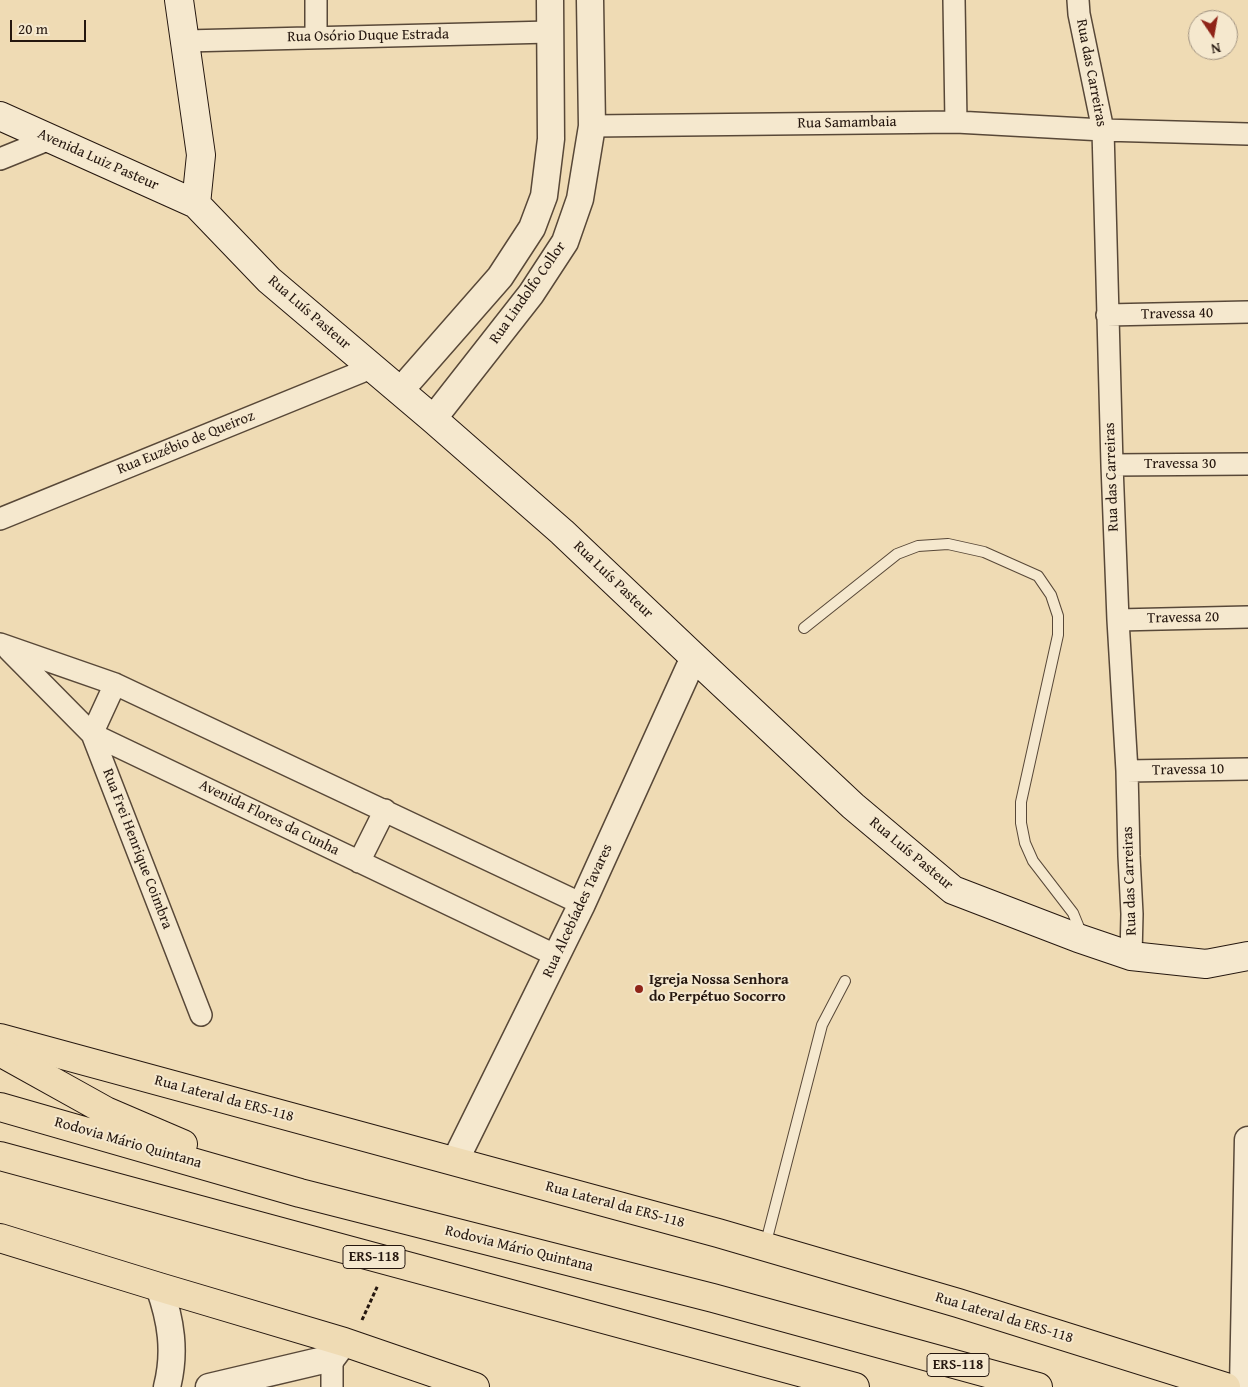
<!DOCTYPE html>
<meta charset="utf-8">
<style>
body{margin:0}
#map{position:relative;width:1248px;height:1387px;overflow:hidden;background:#efdbb4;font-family:"Gentium Book Plus",serif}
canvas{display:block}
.north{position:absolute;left:1188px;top:10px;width:50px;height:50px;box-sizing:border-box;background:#f5e8ce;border:1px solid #a29482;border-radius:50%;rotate:168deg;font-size:14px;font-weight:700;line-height:20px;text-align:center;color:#25170f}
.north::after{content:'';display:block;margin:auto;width:18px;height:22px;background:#8f2418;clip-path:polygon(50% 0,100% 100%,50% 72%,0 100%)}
.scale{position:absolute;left:10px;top:20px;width:76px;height:22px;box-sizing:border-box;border:2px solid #25170f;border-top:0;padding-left:6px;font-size:15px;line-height:18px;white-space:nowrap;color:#25170f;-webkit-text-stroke:4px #f5e8ce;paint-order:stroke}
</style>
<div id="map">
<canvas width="1248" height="1387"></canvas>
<div class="north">N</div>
<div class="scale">20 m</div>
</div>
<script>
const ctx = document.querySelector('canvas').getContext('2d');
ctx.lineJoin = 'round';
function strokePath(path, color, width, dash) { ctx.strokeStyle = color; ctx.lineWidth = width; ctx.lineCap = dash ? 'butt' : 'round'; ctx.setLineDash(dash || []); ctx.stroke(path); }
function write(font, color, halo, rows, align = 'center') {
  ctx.font = font + ' "Gentium Book Plus",serif'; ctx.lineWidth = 4; ctx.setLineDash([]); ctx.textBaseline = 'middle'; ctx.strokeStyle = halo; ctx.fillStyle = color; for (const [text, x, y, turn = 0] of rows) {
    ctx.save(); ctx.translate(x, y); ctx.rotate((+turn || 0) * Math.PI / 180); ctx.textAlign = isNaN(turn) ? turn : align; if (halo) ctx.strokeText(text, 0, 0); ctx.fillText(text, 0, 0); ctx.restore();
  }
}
const service = new Path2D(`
 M 804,628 L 897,554 L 918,546 L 948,544 L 984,552 L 1038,576 L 1051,595 L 1058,616 L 1058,635 L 1021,802 L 1021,823 L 1025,843 L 1033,861 L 1073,913 L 1082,935
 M 765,1246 L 822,1025 L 845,981`);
const minor = new Path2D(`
 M 316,0 L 316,37
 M 954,0 L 956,122
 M 1078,0 L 1079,14 L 1103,130 L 1112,465 L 1118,620 L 1127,771 L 1129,856 L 1132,914 L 1131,956
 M 186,41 L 550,32
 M 592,126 L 956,122 L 1103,130 L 1248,134
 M 0,159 L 52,138
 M 1107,315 L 1248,312
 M 1112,465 L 1248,464
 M 0,519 L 371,368
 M 1118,620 L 1248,617
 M 0,644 L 115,684 L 582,904
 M 9,650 L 92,734 L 557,956
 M 115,684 L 92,734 L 201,1015
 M 1127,771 L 1248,769
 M 359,862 L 385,810
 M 332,1387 L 332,1358`);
const tertiary = new Path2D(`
 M 400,391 L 500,277 L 532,228 L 544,196 L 551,139 L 550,0
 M 433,419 L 531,294 L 565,242 L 580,199 L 592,126 L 590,0
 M 455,1161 L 582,904 L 694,657
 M 159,1287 C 171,1320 176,1352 167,1387
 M 209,1387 L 332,1358 L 344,1342
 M 1243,1387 L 1248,1140`);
const secondary = new Path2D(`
 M 179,0 L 201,155 L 196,204
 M 0,116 L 196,204 L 269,280 L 433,419 L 562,532 L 694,657 L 853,806 L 953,890 L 1078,938 L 1131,956 L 1206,964 L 1248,956`);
const primary = new Path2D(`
 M 0,1038 L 718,1233 L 958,1303 L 1226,1387
 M 0,1238 L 159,1287 L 344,1342 L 475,1387`);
const trunk = new Path2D(`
 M 0,1052 L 106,1111 L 183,1144
 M 0,1107 L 300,1193 L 713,1298 L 1038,1387
 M 0,1156 L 855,1387`);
strokePath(service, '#584838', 12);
strokePath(minor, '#584838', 24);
strokePath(tertiary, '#584838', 29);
strokePath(secondary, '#25170f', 30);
strokePath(primary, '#25170f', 30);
strokePath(trunk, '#25170f', 30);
strokePath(new Path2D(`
 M 362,1320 L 378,1285`), '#25170f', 3, [4, 2.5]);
strokePath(service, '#f5e8ce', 10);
strokePath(minor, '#f5e8ce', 21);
strokePath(tertiary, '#f5e8ce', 26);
strokePath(secondary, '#f5e8ce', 28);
strokePath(primary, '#efdbb4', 28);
strokePath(trunk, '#efdbb4', 28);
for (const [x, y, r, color] of [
 [639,989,5,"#8f2418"]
]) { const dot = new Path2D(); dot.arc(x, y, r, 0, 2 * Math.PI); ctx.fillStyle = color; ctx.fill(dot); strokePath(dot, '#f5e8ce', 2); }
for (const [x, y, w] of [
 [374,1257,62],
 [958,1365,62]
]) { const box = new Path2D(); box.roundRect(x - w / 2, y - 11.5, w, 23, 4); ctx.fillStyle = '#f5e8ce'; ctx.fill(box); strokePath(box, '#25170f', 1); }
write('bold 14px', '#25170f', null, [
 ["ERS-118",374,1257],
 ["ERS-118",958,1365]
]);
write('15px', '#25170f', '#f5e8ce', [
 ["Rua Osório Duque Estrada",368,36,-1],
 ["Rua das Carreiras",1091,73,79],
 ["Rua Samambaia",847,123,-1],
 ["Avenida Luiz Pasteur",98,160,24],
 ["Rua Lindolfo Collor",528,293,-55],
 ["Rua Luís Pasteur",309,313,41],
 ["Travessa 40",1177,314,-1],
 ["Rua Euzébio de Queiroz",186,443,-22],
 ["Travessa 30",1180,464],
 ["Rua das Carreiras",1112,477,-92],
 ["Rua Luís Pasteur",613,580,44],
 ["Travessa 20",1183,618,-1],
 ["Travessa 10",1188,770,-1],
 ["Avenida Flores da Cunha",269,818,26],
 ["Rua Frei Henrique Coimbra",137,849,69],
 ["Rua Luís Pasteur",911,854,40],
 ["Rua das Carreiras",1130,881,-92],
 ["Rua Alcebíades Tavares",578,911,-65],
 ["Rua Lateral da ERS-118",224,1099,15],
 ["Rodovia Mário Quintana",128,1143,16],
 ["Rua Lateral da ERS-118",615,1205,15],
 ["Rodovia Mário Quintana",519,1249,14],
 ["Rua Lateral da ERS-118",1004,1318,17]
]);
write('bold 15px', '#25170f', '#f5e8ce', [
 ["Igreja Nossa Senhora",649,980],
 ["do Perpétuo Socorro",649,997]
], 'left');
</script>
